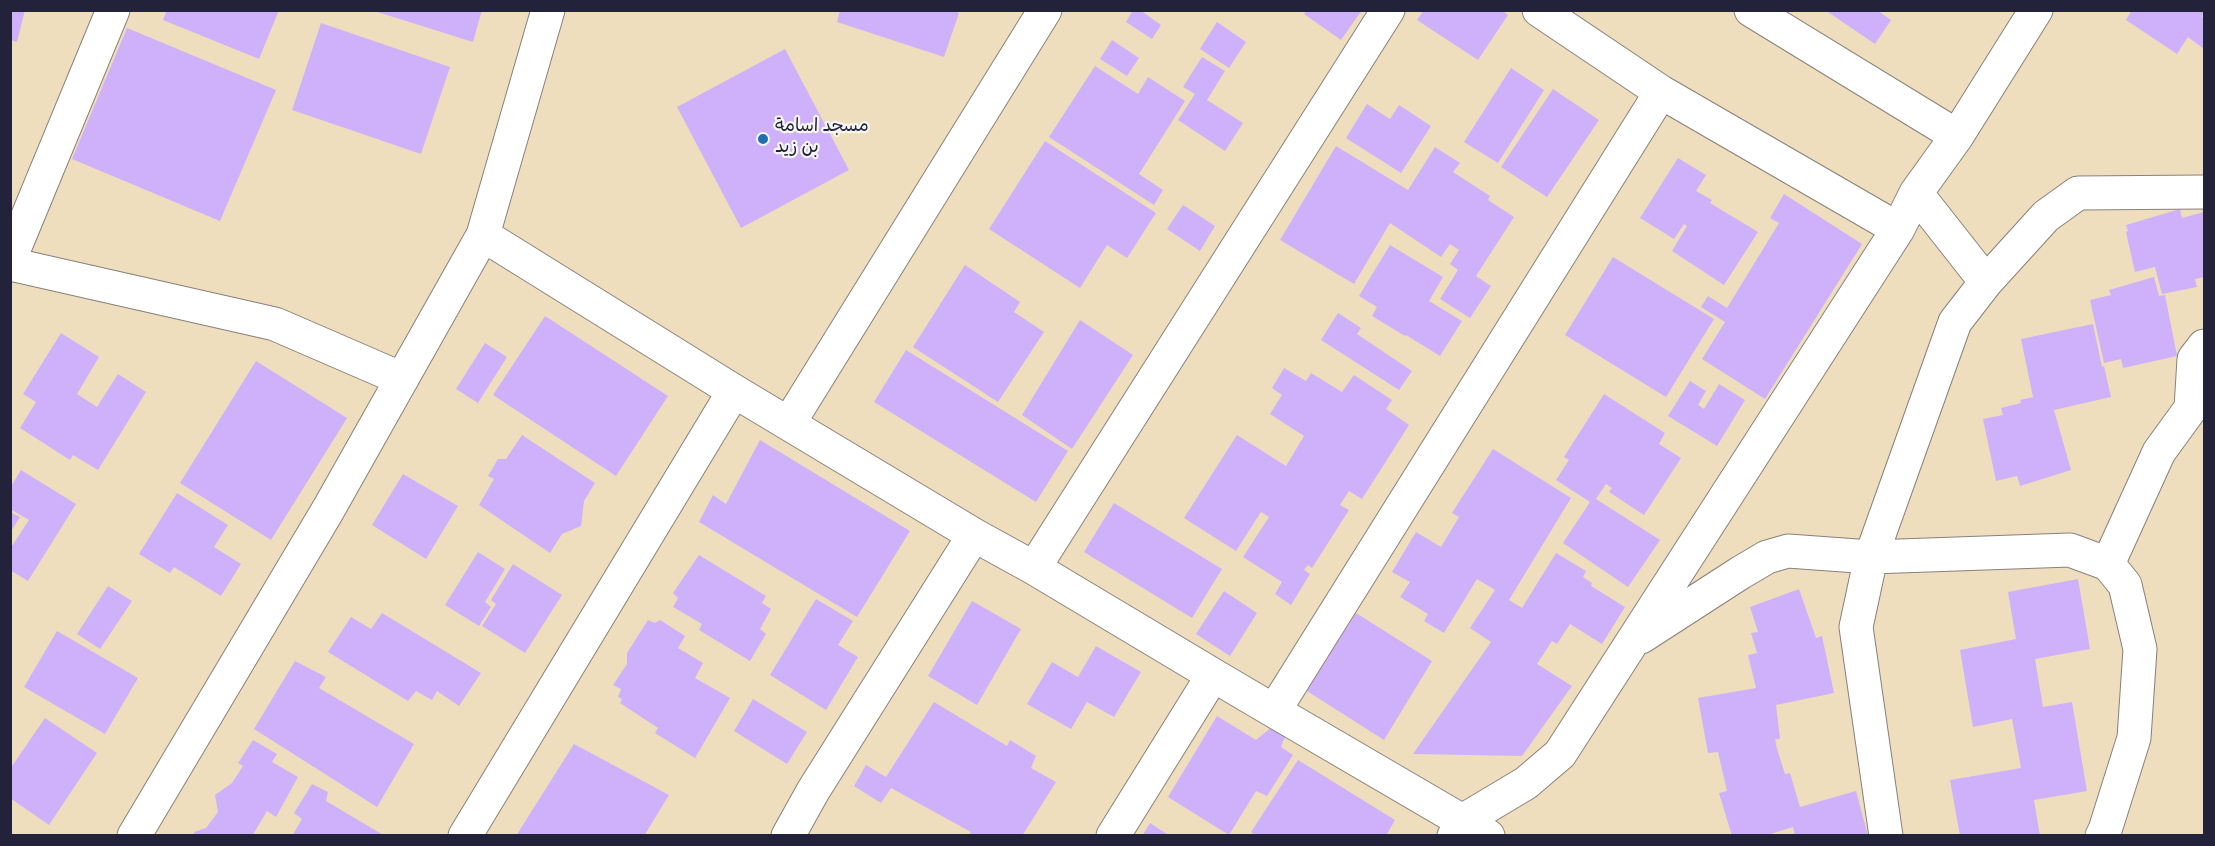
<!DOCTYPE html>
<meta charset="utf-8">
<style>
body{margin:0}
#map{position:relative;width:2215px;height:846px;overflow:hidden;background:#efdebd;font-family:Dekko,sans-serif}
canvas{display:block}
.frame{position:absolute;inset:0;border:12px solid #22223b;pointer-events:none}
</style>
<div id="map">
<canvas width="2215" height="846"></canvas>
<div class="frame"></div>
</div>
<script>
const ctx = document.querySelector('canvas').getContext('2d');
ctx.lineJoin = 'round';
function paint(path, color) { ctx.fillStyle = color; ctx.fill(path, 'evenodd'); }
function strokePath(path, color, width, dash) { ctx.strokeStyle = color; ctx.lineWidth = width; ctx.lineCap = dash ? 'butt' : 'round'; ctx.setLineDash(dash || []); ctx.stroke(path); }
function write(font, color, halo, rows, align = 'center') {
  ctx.font = font + ' Dekko,"Playpen Sans Arabic",sans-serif'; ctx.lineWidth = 4.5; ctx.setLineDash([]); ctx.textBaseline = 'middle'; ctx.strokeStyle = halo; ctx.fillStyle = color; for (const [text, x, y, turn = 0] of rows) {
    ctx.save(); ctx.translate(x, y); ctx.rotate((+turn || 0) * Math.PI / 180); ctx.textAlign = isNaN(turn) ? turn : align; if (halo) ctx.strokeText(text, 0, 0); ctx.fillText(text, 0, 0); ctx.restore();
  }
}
paint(new Path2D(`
 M 10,10 L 25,10 L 17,42 L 10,40 Z
 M 167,10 L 279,10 L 259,59 L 163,20 Z
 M 371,10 L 482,10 L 473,42 Z
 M 840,10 L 952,10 L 959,13 L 944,57 L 837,22 Z
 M 1133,10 L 1140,10 L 1161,25 L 1152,39 L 1126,22 Z
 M 1307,10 L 1362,10 L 1341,40 L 1304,14 Z
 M 1424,10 L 1502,10 L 1508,15 L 1478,60 L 1417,20 Z
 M 1825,10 L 1877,10 L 1891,20 L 1875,44 Z
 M 2132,10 L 2204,10 L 2202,17 L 2204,18 L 2204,49 L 2188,37 L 2177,54 L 2126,20 Z
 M 1217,22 L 1246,42 L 1229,68 L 1200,49 Z
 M 321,23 L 450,67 L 421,154 L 292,110 Z
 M 127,28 L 276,90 L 220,221 L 72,159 Z
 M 1112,40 L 1139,58 L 1127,76 L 1100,59 Z
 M 785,49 L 849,170 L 741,228 L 677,107 Z
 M 1202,57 L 1225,71 L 1207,100 L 1243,123 L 1225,151 L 1178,120 L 1195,94 L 1183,87 Z
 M 1095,66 L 1138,94 L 1148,77 L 1185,101 L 1139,174 L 1163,190 L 1154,205 L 1049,137 Z
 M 1511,68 L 1544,90 L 1498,163 L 1464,142 Z
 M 1553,89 L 1599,120 L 1547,197 L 1501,167 Z
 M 1367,104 L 1390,119 L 1399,105 L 1431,126 L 1401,173 L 1346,138 Z
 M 1045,141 L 1156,213 L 1127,258 L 1107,245 L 1080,288 L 989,229 Z
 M 1336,146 L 1408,190 L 1435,147 L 1460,163 L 1453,172 L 1490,196 L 1488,200 L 1514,217 L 1476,276 L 1491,286 L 1470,318 L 1440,299 L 1458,270 L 1450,264 L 1459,250 L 1450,244 L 1441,257 L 1390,223 L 1354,284 L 1280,240 Z
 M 1678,158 L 1706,175 L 1696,191 L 1712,200 L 1710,203 L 1758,232 L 1724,285 L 1672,251 L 1687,226 L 1684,224 L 1674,239 L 1640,218 Z
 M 1784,194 L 1862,244 L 1765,399 L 1702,359 L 1725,322 L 1701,307 L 1708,296 L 1727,308 L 1779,223 L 1770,218 Z
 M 1183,205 L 1215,226 L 1200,251 L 1167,229 Z
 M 2180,209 L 2182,218 L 2204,212 L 2204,277 L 2195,279 L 2197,287 L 2162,294 L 2155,267 L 2135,272 L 2126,232 L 2128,231 L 2126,225 Z
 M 1390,245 L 1443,277 L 1429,301 L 1462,321 L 1440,356 L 1406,335 L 1405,336 L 1372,316 L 1377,307 L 1359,296 Z
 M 1613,257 L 1714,319 L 1666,397 L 1565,335 Z
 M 965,265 L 1020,302 L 1014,312 L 1044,332 L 998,402 L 913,347 Z
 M 2154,277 L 2159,296 L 2165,295 L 2177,356 L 2123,368 L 2121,359 L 2104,363 L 2090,300 L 2111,295 L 2109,290 Z
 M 1338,313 L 1361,328 L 1357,334 L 1412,371 L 1399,390 L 1321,340 Z
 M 545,316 L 668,396 L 616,476 L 493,395 Z
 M 1080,320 L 1133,355 L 1072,449 L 1022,415 Z
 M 2093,324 L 2102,367 L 2104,366 L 2111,397 L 2054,410 L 2071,470 L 2020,486 L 2017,476 L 1996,481 L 1983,419 L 2003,415 L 2001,408 L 2021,403 L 2020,400 L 2033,397 L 2021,339 Z
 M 61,333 L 99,357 L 77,394 L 97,407 L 118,374 L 146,392 L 98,470 L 73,455 L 70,460 L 20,428 L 36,402 L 23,394 Z
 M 485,343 L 507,357 L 478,403 L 456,389 Z
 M 906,350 L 1068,451 L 1036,502 L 874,402 Z
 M 256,361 L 347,418 L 271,540 L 180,483 Z
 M 1284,368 L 1306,381 L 1311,373 L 1342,392 L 1354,375 L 1392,400 L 1386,409 L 1409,425 L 1362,499 L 1349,491 L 1340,505 L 1349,510 L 1312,568 L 1308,565 L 1304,570 L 1310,574 L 1291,605 L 1275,594 L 1282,582 L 1243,557 L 1269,517 L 1261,512 L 1236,551 L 1184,518 L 1237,435 L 1286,466 L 1304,436 L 1270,414 L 1282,395 L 1272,388 Z
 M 1690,381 L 1706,391 L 1698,405 L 1704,409 L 1719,384 L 1745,400 L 1717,446 L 1668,416 Z
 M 1604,394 L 1665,433 L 1659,444 L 1681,458 L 1644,515 L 1609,492 L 1612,488 L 1606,484 L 1596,499 L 1660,540 L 1628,587 L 1563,543 L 1590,502 L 1556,480 L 1569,460 L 1564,457 Z
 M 522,435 L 595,483 L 584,501 L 581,526 L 562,534 L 550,553 L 479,505 L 494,479 L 488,476 L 498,459 L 506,459 Z
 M 760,440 L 910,531 L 857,617 L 699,522 L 713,495 L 726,504 Z
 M 1493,449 L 1571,498 L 1509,600 L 1522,608 L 1556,553 L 1586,571 L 1583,577 L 1592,583 L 1591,586 L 1625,607 L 1602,644 L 1570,624 L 1557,644 L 1552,641 L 1537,664 L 1572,686 L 1522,756 L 1413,754 L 1491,642 L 1470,628 L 1495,590 L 1477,579 L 1444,633 L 1424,621 L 1428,614 L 1400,597 L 1410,582 L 1392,572 L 1416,532 L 1441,547 L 1459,517 L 1452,513 Z
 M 21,470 L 76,504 L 28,581 L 10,570 L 10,549 L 29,520 L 10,509 L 10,488 Z
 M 403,474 L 458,506 L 426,559 L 372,525 Z
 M 177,493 L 228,525 L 214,547 L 241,564 L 221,596 L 174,567 L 170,573 L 139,554 Z
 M 1114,503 L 1222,569 L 1192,618 L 1084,552 Z
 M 10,512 L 20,517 L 10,533 Z
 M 478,552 L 505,569 L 485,602 L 491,607 L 479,626 L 445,605 Z
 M 699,555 L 766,596 L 762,603 L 771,609 L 760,629 L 766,634 L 750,661 L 699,630 L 702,624 L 673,607 L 678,598 L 673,593 Z
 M 513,564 L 562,595 L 525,653 L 482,626 L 496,604 L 491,600 Z
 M 2078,579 L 2090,649 L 2035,659 L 2043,707 L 2072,702 L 2087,791 L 2034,800 L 2040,836 L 1960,836 L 1950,780 L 2021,768 L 2012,719 L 1973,727 L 1960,650 L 2016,639 L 2008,592 Z
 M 108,586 L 132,601 L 100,649 L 77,634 Z
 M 1799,589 L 1816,638 L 1822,636 L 1834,693 L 1776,705 L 1780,739 L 1775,739 L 1777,749 L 1785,774 L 1790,773 L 1800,807 L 1856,791 L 1868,836 L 1795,836 L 1793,827 L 1764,836 L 1732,836 L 1719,793 L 1727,791 L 1718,752 L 1708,753 L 1698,698 L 1756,688 L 1748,655 L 1757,653 L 1751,633 L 1758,632 L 1750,607 Z
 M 1224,591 L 1257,613 L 1230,656 L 1196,634 Z
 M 816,599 L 853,621 L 838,645 L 858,657 L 826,710 L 770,675 Z
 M 972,601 L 1021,629 L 977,705 L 928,676 Z
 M 382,613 L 481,673 L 459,706 L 437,691 L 432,700 L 416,691 L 408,701 L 328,652 L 351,617 L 371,629 Z
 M 1356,613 L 1432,661 L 1384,740 L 1307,691 Z
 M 648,620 L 655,623 L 660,620 L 685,636 L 678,648 L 703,663 L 695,678 L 730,698 L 695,758 L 655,733 L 658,728 L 620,703 L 622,699 L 618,697 L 621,689 L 613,685 L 627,664 L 627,653 Z
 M 57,631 L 138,678 L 105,734 L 24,687 Z
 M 1096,646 L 1141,672 L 1114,717 L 1087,702 L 1071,729 L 1027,704 L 1052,662 L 1078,677 Z
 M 295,661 L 326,677 L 319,688 L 414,744 L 377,807 L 254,729 Z
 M 753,699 L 807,732 L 787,764 L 734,731 Z
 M 934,702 L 1007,746 L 1010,740 L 1036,756 L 1031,768 L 1056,782 L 1022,836 L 968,836 L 971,832 L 891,788 L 881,803 L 854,786 L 866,765 L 886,777 Z
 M 1217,716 L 1256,740 L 1273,726 L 1286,734 L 1281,747 L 1293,755 L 1267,796 L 1256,791 L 1229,835 L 1168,797 Z
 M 45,718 L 97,753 L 49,825 L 10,798 L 10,769 Z
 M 253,740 L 277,754 L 272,762 L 298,777 L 276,817 L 267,811 L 252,836 L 195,836 L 194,832 L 206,828 L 218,812 L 215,795 L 232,783 L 243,766 L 238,763 Z
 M 574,744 L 669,795 L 644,836 L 516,836 Z
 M 1298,760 L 1395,820 L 1386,836 L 1256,836 L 1251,832 Z
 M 312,784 L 328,792 L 326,801 L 385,836 L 292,836 L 302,819 L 294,813 Z
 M 1150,823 L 1170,836 L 1142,836 Z`), '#cfb0fa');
const minor = new Path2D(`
 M 1539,10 L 1661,92 L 1898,229
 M 1751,10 L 1957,136
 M 483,235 L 734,391 L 974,535 L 813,791 L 788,836
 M 10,259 L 113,10
 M 10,264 L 275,324 L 402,379
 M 1986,282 L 2046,216 L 2078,193 L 2204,192
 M 789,423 L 1045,10
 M 974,535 L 1034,568 L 1213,675
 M 2108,564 L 2159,452 L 2191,408 L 2194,359 L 2204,346
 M 1034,568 L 1388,10
 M 1641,637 L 1740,573 L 1767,557 L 1788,551 L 1871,557 L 2070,550 L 2108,564 L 2125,585 L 2140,649 L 2134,738 L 2105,830 L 2102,836
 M 1274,711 L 1488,836
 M 134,836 L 328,510 L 483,235 L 548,10
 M 465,836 L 734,391
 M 1113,836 L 1213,675 L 1274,711 L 1661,92
 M 1454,836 L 1464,820 L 1526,783 L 1560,754 L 1898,229 L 1916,193 L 1957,136 L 2036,10
 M 1886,836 L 1856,627 L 1871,557 L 1955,322 L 1986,282 L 1916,193`);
strokePath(minor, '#88807c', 35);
strokePath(minor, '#fff', 33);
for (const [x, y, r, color] of [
 [763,139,6,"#1f6fb2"]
]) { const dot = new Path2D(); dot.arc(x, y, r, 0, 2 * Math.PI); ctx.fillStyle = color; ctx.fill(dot); strokePath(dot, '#f6f6f2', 2); }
write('18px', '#22223b', '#f6f6f2', [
 ["مسجد اسامة",775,129],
 ["بن زيد",775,150]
], 'left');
</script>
